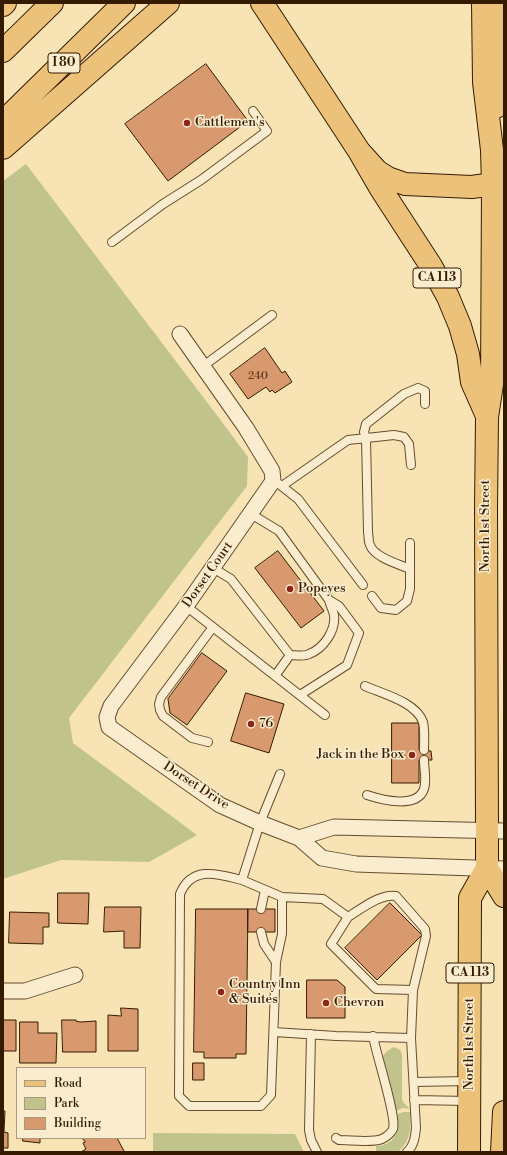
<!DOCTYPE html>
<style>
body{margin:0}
#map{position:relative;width:507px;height:1155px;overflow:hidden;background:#f8e3b5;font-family:"Libre Bodoni",serif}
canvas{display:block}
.frame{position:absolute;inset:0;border:4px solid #341b00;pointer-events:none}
.legend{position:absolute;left:16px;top:1067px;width:130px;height:72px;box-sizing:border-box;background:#faedcf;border:1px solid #ab997c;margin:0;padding:5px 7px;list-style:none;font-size:12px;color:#341b00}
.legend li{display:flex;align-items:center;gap:8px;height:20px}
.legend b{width:20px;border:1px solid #ab997c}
</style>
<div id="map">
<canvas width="507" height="1155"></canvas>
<div class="frame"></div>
<ul class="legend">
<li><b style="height:5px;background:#ecc27a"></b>Road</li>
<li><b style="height:11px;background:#c0c38b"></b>Park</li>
<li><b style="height:11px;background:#d9996e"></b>Building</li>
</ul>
</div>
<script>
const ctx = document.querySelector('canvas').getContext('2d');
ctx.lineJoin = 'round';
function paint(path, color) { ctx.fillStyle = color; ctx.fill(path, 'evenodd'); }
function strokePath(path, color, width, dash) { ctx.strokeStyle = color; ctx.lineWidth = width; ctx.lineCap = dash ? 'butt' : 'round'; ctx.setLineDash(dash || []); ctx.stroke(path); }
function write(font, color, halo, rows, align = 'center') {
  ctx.font = font + ' "Libre Bodoni",serif'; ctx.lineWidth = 3; ctx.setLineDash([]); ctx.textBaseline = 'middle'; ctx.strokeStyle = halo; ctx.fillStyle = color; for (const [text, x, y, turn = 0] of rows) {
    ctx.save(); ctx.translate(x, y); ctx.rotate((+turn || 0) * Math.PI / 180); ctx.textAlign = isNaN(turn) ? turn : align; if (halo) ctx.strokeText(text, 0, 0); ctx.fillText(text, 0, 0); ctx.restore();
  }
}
paint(new Path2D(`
 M 26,164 L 219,418 L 248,457 L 247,486 L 69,718 L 73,743 L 197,835 L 149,862 L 61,860 L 3,879 L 3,181 Z
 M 394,1047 L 400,1050 L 402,1054 L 402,1099 L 403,1102 L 410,1109 L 403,1108 L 396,1111 L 382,1058 C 385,1052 388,1050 394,1047 Z
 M 404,1112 L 410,1112 C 410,1129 412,1139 398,1152 L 376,1152 L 376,1146 C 395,1145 401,1131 397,1114 Z
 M 153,1133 L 295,1134 L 304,1152 L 153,1152 Z`), '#c0c38b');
const building = new Path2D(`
 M 206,64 L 248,121 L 168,181 L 125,124 Z
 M 265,348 L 282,373 L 285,371 L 292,382 L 275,393 L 272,390 L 270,392 L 266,387 L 248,399 L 230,374 Z
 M 278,551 L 324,611 L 301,628 L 255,568 Z
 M 202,653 L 227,671 L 187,725 L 170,713 L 168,699 Z
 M 246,693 L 284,704 L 269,753 L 231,741 Z
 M 392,723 L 419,723 L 419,750 L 431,751 L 432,760 L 419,760 L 419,783 L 392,783 Z
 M 58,893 L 89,893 L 88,924 L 58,923 Z
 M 390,903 L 422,935 L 377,980 L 345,948 Z
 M 105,907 L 141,907 L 140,948 L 124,948 L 124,931 L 104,932 Z
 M 196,909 L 248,909 L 246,1054 L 236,1054 L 236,1058 L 204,1058 L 204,1052 L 194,1052 Z
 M 248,909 L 275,909 L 275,932 L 248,932 Z
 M 10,912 L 49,913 L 49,927 L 43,927 L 43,944 L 9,943 Z
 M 307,980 L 337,980 L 345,987 L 345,1018 L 307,1018 Z
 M 121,1008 L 138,1009 L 138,1051 L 108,1051 L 108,1015 L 121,1016 Z
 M 3,1020 L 16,1020 L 16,1051 L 3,1051 Z
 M 62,1020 L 76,1020 L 76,1021 L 80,1022 L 96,1021 L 96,1052 L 63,1052 Z
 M 20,1022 L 38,1022 L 38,1033 L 57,1033 L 56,1063 L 20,1063 Z
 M 193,1063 L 204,1063 L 204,1080 L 193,1080 Z
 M 3,1111 L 5,1111 L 4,1132 L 8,1133 L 8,1148 L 3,1148 Z
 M 23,1138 L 40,1138 L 40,1143 L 23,1141 Z
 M 82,1138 L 117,1138 L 124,1151 L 123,1152 L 81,1152 L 86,1149 L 83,1143 L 85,1142 Z`);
paint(building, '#d9996e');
strokePath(building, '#341b00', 1);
const lane = new Path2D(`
 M 112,242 L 163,204 L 201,180 L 267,131 L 253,111
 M 202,367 L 272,315
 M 279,484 L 298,499 L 363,585
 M 282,486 L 348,440 L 394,435 L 404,437 L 409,444 L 411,465
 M 251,514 L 279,531 L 329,600 L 339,606 L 359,633 L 347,665 L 300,695
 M 213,568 L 231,579 L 290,655 L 275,676
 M 410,569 C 398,564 374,557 370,545 C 368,541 369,536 368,532 L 366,438 L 364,432 L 366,424 L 404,394 L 418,388 L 425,391 L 425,404
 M 372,596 L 381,608 L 396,610 L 407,601 L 410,589 L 410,543
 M 186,606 L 325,715
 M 290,655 C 295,655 304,657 309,654 C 323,649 336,631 334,615 C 333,610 330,605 329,600
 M 365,686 C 383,694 416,702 423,722 C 425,730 424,742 424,750
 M 208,742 L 192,738 L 163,716 L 160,710 L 159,704 L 161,697 L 213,627
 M 367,795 C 382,800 417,809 424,789 C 427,780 424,769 424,760
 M 242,880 L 282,897 L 282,934 L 276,962 L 271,1095 L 261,1106 L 189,1106 L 179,1096 L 180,894 C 192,865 218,874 242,880 L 260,823 L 280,774
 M 282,897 L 323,899 L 348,917 L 331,944 L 376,989 L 413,990 L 411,1038 L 416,1128 C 415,1137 414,1146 407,1152
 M 261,909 L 265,890
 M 348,917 C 361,909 381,893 396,896 L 425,929 L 426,936 L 413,990
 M 261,932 L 264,944 L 276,962
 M 274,1032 L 336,1036 L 411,1038
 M 311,1034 L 309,1130 L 311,1140 L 317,1152
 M 414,1082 L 469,1081
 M 414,1100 L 468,1101
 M 336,1138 L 339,1140 C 351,1140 372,1143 382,1139 C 386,1137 391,1133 393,1129 C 397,1117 376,1054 373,1036`);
const street = new Path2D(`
 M 180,334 L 246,428 L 272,471 L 273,481 L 186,606 L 111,706 L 107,717 L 109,727 L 220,805 L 260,823 L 299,838 L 322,858 L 356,864 L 504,869
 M 299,838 L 334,827 L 504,831
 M 3,991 L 25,991 L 75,975`);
const primary = new Path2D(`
 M 262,3 L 359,151 L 381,189 L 431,266 L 448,297 L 460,326 L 468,354 L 472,382 L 487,416
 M 359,151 L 377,171 L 388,178 L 405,184 L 472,187 L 493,184 L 492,384 L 487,417 L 486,508 L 487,831 L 487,868 L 504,896
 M 469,1152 L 470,898 L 487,868
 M 502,1152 L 504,1112`);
const highway = new Path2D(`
 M 483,3 L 484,82 L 492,150 L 493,184
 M 3,5 L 5,3
 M 3,51 L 52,3
 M 496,107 L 502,58 L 502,3
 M 3,122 L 124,3
 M 3,148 L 168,3`);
strokePath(lane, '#654d2d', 10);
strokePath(street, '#654d2d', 17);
strokePath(primary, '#341b00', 24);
strokePath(highway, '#341b00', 24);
strokePath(lane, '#faedcf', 8);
strokePath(street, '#faedcf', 15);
strokePath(primary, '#ecc27a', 22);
strokePath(highway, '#ecc27a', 22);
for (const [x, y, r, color] of [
 [187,123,4,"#8f2418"],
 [290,589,4,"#8f2418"],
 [251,724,4,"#8f2418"],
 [412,755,4,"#8f2418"],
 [221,992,4,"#8f2418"],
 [326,1003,4,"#8f2418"]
]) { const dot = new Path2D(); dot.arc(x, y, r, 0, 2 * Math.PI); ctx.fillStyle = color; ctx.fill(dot); strokePath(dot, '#faedcf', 1.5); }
write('11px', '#5d3a1c', null, [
 ["240",258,376]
]);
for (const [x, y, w] of [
 [64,63,32],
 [437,278,48],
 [470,973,48]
]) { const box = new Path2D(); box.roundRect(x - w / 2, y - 10, w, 20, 3); ctx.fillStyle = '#faedcf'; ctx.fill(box); strokePath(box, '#341b00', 1); }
write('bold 12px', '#341b00', null, [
 ["I 80",64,63],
 ["CA 113",437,278],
 ["CA 113",470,973]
]);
write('13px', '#341b00', '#faedcf', [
 ["Cattlemen's",195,123],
 ["Popeyes",298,589],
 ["76",259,724],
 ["Jack in the Box",404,755,"right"],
 ["Country Inn",229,985],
 ["& Suites",229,1000],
 ["Chevron",334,1003]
], 'left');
write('13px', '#341b00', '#faedcf', [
 ["North 1st Street",486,526,-90],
 ["Dorset Court",208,575,-55],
 ["Dorset Drive",196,786,33],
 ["North 1st Street",470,1044,-90]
]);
</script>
